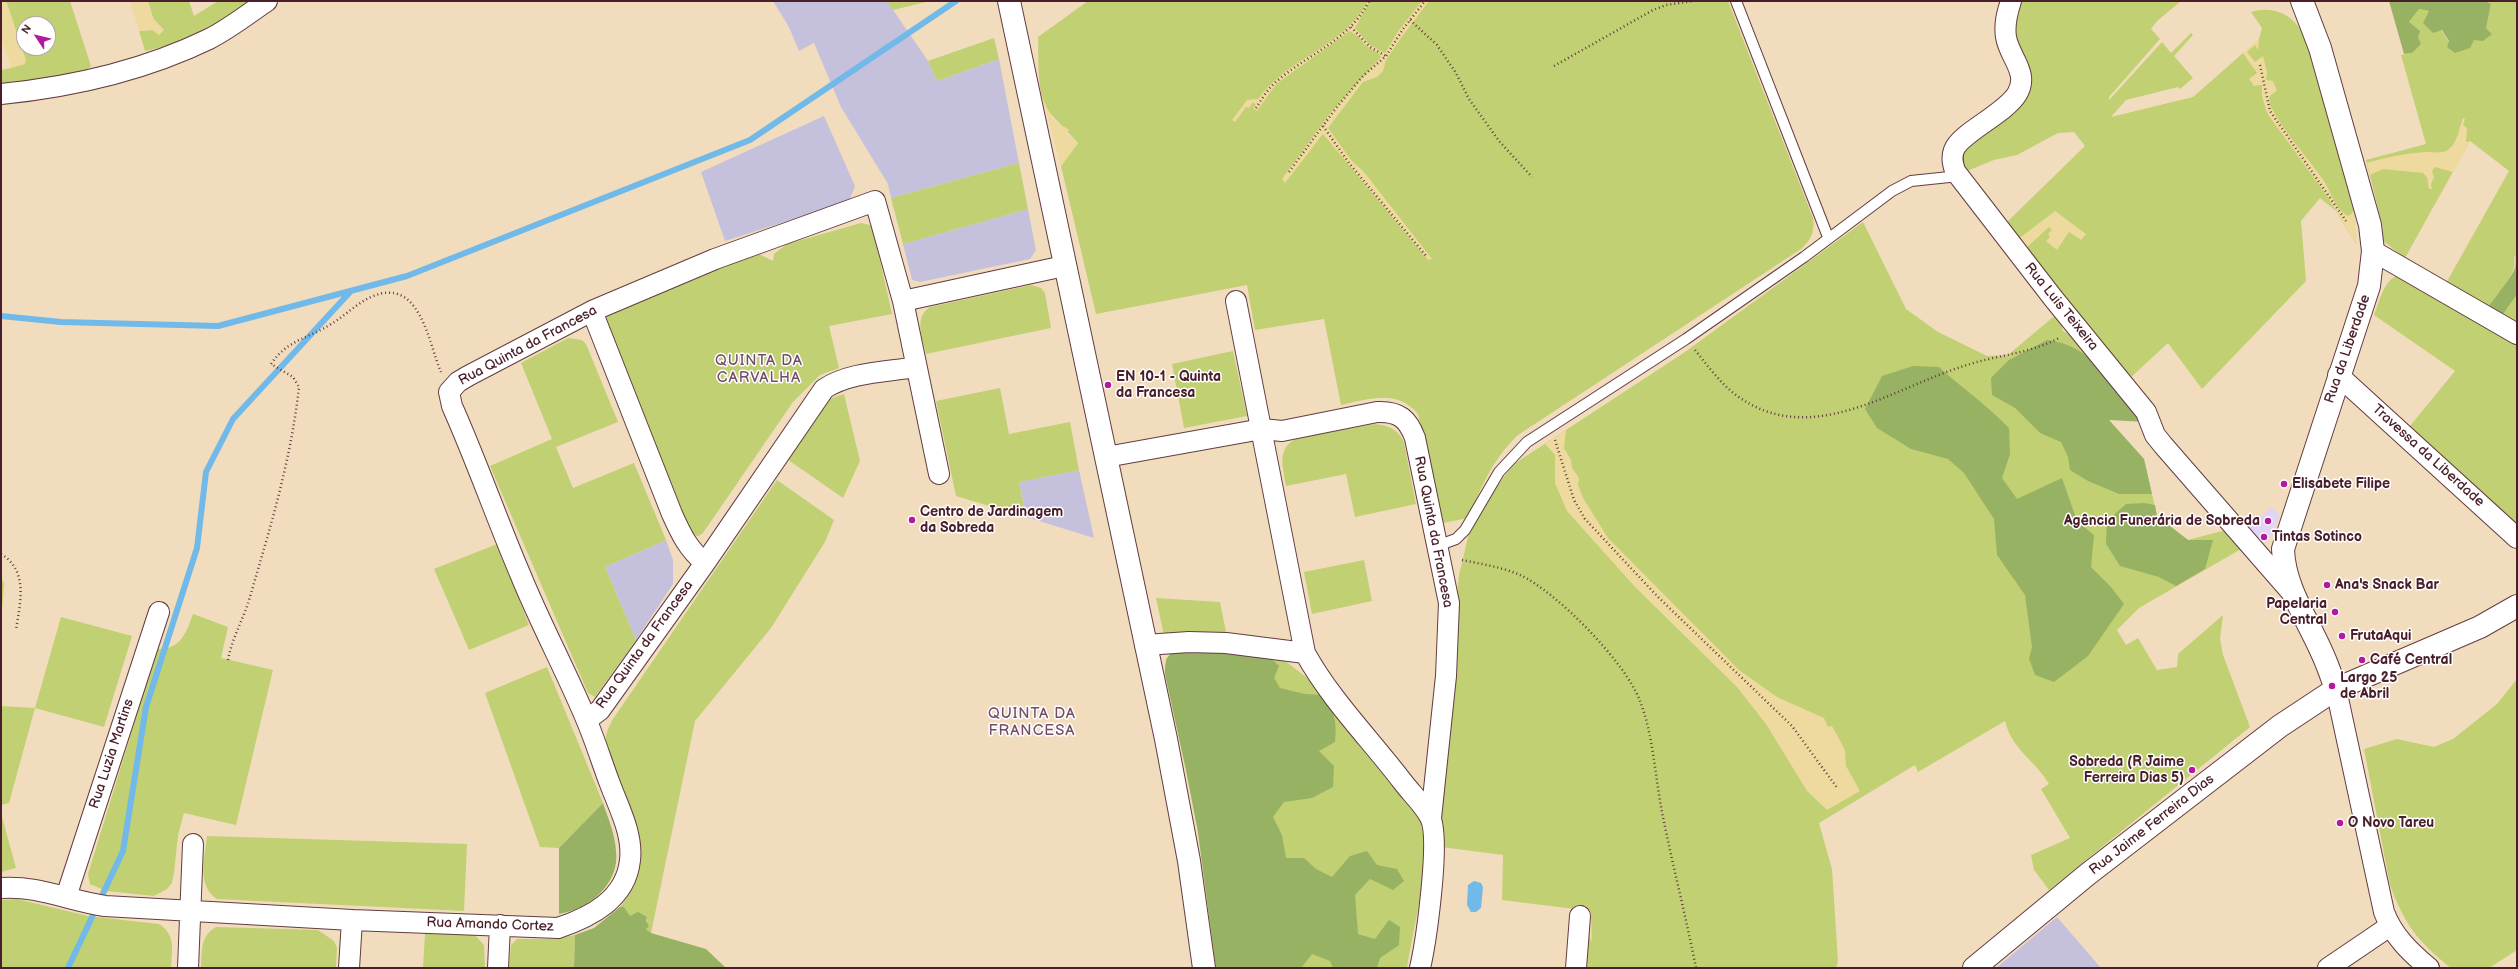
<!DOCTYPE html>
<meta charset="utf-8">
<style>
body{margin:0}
#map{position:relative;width:2518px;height:969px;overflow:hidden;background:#f1ddbd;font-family:"Balsamiq Sans",sans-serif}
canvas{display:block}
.frame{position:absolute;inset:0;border:2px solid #4a1f2b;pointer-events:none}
.north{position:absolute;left:16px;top:16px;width:40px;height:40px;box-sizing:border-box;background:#fff;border:1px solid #b7a5aa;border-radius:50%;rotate:305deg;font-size:11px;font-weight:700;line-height:16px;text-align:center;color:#4a1f2b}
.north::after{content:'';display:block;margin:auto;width:14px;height:18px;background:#b5179e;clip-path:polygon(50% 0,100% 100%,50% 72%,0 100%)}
</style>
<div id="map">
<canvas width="2518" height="969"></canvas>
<div class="frame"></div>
<div class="north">N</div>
</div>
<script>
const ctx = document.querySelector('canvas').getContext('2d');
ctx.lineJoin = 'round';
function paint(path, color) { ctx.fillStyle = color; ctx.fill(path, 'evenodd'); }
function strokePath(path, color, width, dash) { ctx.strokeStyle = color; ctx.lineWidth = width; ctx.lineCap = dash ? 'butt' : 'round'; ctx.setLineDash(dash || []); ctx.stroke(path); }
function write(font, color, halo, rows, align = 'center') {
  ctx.font = font + ' "Balsamiq Sans",sans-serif'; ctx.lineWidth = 3; ctx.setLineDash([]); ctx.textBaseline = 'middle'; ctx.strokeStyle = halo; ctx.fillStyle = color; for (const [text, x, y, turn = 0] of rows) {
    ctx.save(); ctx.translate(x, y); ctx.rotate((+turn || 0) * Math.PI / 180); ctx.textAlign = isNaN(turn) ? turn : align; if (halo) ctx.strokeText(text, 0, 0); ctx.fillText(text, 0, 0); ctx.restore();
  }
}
paint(new Path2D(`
 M 2271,507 L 2280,515 L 2272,535 L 2261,544 L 2247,530 Z`), '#e1d4f4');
paint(new Path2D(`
 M 773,1 L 887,1 L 928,61 L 937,81 L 999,59 L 1019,163 L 891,198 L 888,184 L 841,107 L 814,43 L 799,51 L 789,27 Z
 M 824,116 L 855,186 L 849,201 L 725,241 L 701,172 Z
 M 1028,209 L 1036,250 L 1030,259 L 920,282 L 912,280 L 903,244 Z
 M 1079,470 L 1094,538 L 1026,517 L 1019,482 Z
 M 666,540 L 673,560 L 673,584 L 636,640 L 605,567 Z
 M 2057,917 L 2101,968 L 1996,968 Z`), '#c5c0db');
paint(new Path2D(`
 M 6,1 L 70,1 L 91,66 L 85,71 L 1,87 L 1,70 L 11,68 L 17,34 ZM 24,24 L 48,24 L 48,48 L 24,48 Z
 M 148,1 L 189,1 L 194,16 L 218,1 L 254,1 L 225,21 L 172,45 L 145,51 L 139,31 L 152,30 L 153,18 Z
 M 887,1 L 930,1 L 893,10 Z
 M 1088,1 L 1728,1 L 1813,218 C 1815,232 1811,240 1801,249 L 1518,435 C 1493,458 1481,488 1468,518 L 1443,523 L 1418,414 C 1397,389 1369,399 1341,405 L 1324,319 L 1255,330 L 1247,285 L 1096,314 L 1061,166 L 1078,143 C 1068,132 1059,123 1049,112 C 1036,97 1039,56 1038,37 Z
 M 2017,1 L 2181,1 L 2157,21 L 2151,29 L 2160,39 L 2109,97 L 2109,100 L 2162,42 L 2171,53 L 2191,33 L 2193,35 L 2174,56 L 2193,78 L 2180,89 L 2178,87 L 2126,100 L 2111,117 L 2193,97 L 2259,39 L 2262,28 L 2251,12 C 2273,5 2293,14 2304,35 L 2354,211 L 2356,244 L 2335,210 L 2320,198 L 2301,221 L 2306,281 L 2202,389 L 2168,343 L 2129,379 L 2005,224 L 2085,146 L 2074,132 L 2058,133 L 2017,155 L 1994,160 L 1967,171 L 1958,151 L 2025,100 L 2032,84 L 2013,25 Z
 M 2485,1 L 2517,1 L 2517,252 L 2514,258 C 2518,275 2496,294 2487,309 L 2445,285 L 2509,171 L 2470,141 L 2405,258 L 2382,240 L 2383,228 L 2366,160 L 2426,144 L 2401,55 L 2412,53 L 2409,22 L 2419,9 L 2429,11 L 2449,42 L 2474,40 L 2492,34 L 2486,28 L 2491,4 Z
 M 994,38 L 999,59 L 937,81 L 928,61 Z
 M 1019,163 L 1028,209 L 903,244 L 891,198 Z
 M 1863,222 L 1906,309 L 1938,332 L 1987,356 L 2008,355 L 2058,313 L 2063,331 L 2078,340 L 2097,363 L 2109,420 L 2144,459 L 2157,516 L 2188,540 L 2226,530 L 2241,549 L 2139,608 L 2117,630 L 2126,645 L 2138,638 L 2157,670 L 2177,667 L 2178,654 L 2223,615 L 2220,639 L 2223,655 L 2250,727 L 2049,890 L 2034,870 L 2031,855 L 2070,838 L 2041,789 L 2049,784 C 2035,760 2012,750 2005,721 L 1918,772 L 1915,765 L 1819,823 L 1832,869 L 1838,961 L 1836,968 L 1584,968 L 1586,934 L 1589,935 L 1591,911 L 1502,900 L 1503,855 L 1441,847 L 1442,761 L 1459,575 L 1468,537 L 1490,495 L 1514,464 L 1685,352 Z
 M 861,223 L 870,225 L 873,229 L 892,314 L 829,326 L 839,368 L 820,375 L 793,402 L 703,533 L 699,536 L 691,535 L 603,315 L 608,310 L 748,257 L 759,254 L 773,261 L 774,254 L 787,244 Z
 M 2399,275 L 2517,342 L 2517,529 L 2410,426 L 2455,371 L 2374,315 C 2380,301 2383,280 2399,275 Z
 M 1031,285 L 1041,288 L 1045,293 L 1051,328 L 926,354 C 923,338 913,318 930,307 Z
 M 2517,292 L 2517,326 L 2501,317 Z
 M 568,338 L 582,340 L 586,344 L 618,422 L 556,447 L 573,488 L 634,463 L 666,540 L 605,567 L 636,640 L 595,697 L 588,693 L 490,466 L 552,439 L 521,363 Z
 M 1233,351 L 1247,416 L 1184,428 L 1172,364 Z
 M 1000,388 L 1009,434 L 1070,422 L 1079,470 L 1019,482 L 1026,517 L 956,496 L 936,401 Z
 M 844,394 L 860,461 L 843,498 L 784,457 L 829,399 Z
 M 1375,424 C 1390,426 1397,429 1404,442 L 1416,504 L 1355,517 L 1346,474 L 1286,486 C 1283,466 1276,449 1297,438 Z
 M 777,480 L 834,520 L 825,542 L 771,628 L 695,721 L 651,933 L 646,929 L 647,917 L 636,914 L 630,917 L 624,907 L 620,907 C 657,865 633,817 616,771 C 612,760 605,748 606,736 C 607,730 610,725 613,719 Z
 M 497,544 L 529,625 L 469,650 L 434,569 Z
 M 1364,560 L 1372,601 L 1312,614 L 1304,572 Z
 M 1,576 L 4,584 L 1,624 Z
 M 1156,598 L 1220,602 L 1227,637 L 1164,635 Z
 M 193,614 L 228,627 L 221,658 L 273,670 L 236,825 L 184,813 L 178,835 L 174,873 L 172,883 L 167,889 L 154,896 L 106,891 L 90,884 L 88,874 L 157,649 C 180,650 186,634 193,614 Z
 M 61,617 L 132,636 L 104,727 L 35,708 L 9,803 L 1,805 L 1,706 L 35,708 Z
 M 1268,656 L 1285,661 L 1310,680 L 1419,815 C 1433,857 1414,924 1407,968 L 1216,968 L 1198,832 L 1186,770 L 1165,674 L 1166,658 Z
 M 547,667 L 603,803 L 559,848 L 540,847 L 485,693 Z
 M 2517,679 L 2517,950 L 2489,968 L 2451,968 C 2417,941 2405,925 2390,885 L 2364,749 L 2397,739 L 2434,747 L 2453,739 L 2497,704 Z
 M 1,813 L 16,868 L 1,872 Z
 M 207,836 L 467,844 L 464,911 L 217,899 C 196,885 205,858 207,836 Z
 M 17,899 L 88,916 L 159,924 C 176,935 172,950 171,968 L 1,968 L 1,900 Z
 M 216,927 L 318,930 L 334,941 L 337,948 L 336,968 L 201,968 C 202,951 200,936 216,927 Z
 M 425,933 L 475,935 L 484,945 L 485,968 L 423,968 Z
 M 575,935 L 574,968 L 509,968 L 511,945 L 517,939 L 556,939 Z`), '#c1d072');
paint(new Path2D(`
 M 2389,1 L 2485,1 L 2491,4 L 2486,28 L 2492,34 L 2483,41 L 2474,40 L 2470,48 L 2455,53 L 2447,47 L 2449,41 L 2442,30 L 2433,33 L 2423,23 L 2429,11 L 2419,9 L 2409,22 L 2420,31 L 2418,37 L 2421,44 L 2412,53 L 2404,54 Z
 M 2515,252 L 2517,294 L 2501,317 L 2487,309 C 2493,299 2514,275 2515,267 C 2516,262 2514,257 2515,252 Z
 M 2047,340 C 2093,345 2118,389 2146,422 L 2109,420 L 2144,459 L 2152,494 L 2119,494 L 2088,481 L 2070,470 L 2068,457 L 2061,442 L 2040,433 L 2015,408 L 1992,395 L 1991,378 L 2009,360 Z
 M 1913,366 L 1939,367 C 1962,388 1987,405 2009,428 L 2010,454 L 2002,478 L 2017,499 L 2062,478 L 2077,521 L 2094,535 L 2091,567 L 2111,587 L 2124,604 L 2088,656 L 2054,682 L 2035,675 L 2029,659 L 2032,647 L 2025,595 L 1997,555 L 1994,519 L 1964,473 L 1948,459 L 1911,449 L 1877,428 L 1865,409 L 1882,376 Z
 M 2144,503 L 2155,505 L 2157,516 L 2188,540 L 2213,540 L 2205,569 L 2176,586 L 2159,577 L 2120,566 L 2106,544 L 2107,521 L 2126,504 Z
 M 1177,650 L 1268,656 L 1279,666 L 1274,678 L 1280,688 L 1305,694 L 1322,695 C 1335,711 1337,722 1335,742 L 1319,751 L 1334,766 L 1333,787 L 1312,798 L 1284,802 L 1273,817 L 1282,835 L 1286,858 L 1304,858 L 1316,869 L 1332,877 L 1350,856 L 1367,851 L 1377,865 L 1397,869 L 1404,881 L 1393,890 L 1370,879 L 1355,895 L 1358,934 L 1375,939 L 1389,920 L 1400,927 L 1399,945 L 1380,958 L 1377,968 L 1333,968 L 1330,961 L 1312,954 L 1301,968 L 1216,968 L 1198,832 L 1186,770 L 1165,674 C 1165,662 1166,654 1177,650 Z
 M 603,803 C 608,818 615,834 616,851 C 620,884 589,909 559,914 L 559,848 Z
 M 620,907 L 624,907 L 630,916 L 638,912 L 647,917 L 646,921 L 649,926 L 646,929 L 651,933 L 706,949 L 726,968 L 574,968 L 575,935 L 594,928 Z`), '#98b264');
paint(new Path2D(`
 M 1,1 L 6,1 L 26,60 L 25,64 L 11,68 L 1,38 Z
 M 130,1 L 148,1 L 153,18 L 164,30 L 159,35 L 152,30 L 139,31 Z
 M 1368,1 L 1370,1 L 1355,28 L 1370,45 L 1385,53 L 1399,30 L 1422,1 L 1429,1 L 1401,38 L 1386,60 L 1383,71 L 1377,77 L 1363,82 L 1328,128 L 1351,160 L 1364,172 L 1432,259 L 1428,260 L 1323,134 L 1288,179 L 1285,183 L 1282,179 L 1331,112 L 1381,57 L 1378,53 L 1365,45 L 1359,37 L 1350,31 L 1276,84 L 1257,111 L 1253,108 L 1256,105 L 1253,102 L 1249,108 L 1246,107 L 1235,122 L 1232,120 L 1247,100 L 1258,99 C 1287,58 1344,47 1368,1 Z
 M 2259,39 L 2258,50 L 2255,45 L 2247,52 L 2255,62 L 2263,56 L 2267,72 L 2266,80 L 2273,81 L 2277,90 L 2269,97 L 2270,105 C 2284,133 2306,155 2324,181 C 2331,192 2336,211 2349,216 L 2354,211 L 2356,244 L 2327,196 L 2267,113 L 2262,96 L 2262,85 L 2254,86 L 2249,79 L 2257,73 L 2243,53 Z
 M 1041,93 C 1045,104 1050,116 1058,124 C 1062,127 1065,126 1069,130 L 1067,134 L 1078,143 L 1061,166 Z
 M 2463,118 L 2465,119 L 2463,125 L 2467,128 L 2466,142 L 2470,141 L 2453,172 L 2435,167 L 2432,171 L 2434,177 L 2431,184 L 2432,189 L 2429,189 L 2427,177 L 2423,173 L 2383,169 L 2370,175 L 2367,163 C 2386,157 2408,153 2428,152 C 2435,152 2444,154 2449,149 C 2458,142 2459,128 2463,118 Z
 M 2055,211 L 2086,234 L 2081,240 L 2069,232 L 2057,250 L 2046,241 L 2050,237 L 2048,234 L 2052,230 L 2049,227 L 2025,249 L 2017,240 Z
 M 1566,430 L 1564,448 L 1571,460 L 1572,468 L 1579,478 L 1578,485 L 1583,498 L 1608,538 L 1739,670 L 1777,697 L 1824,718 L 1828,727 L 1832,726 L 1845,750 L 1846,766 L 1860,791 L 1827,810 L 1807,791 L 1766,724 L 1737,687 L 1635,587 L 1567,511 L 1555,483 L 1555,455 L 1545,444 Z
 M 1587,910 L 1591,911 L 1592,942 L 1589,935 L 1586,934 Z`), '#eeda9e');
paint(new Path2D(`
 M 1474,881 L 1481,883 L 1483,887 L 1481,908 L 1476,912 L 1471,912 L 1467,905 L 1468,885 Z`), '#71b9e9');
strokePath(new Path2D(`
 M 1,316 L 61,322 L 218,326 L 407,276 L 750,140 L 956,1
 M 68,968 L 123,851 L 146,707 L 197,548 L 206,472 L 233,419 L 351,291`), '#71b9e9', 6);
const lane = new Path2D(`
 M 1736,1 L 1828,237
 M 1437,546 L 1456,539 L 1465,530 L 1499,472 L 1527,442 L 1686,339 L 1804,257 L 1892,191 L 1911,181 L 1959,176`);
const street = new Path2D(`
 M 2011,1 C 2007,13 2004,24 2006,37 C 2009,57 2030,73 2017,94 C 2005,114 1960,133 1954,150 C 1951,158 1953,164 1955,171 L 2053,298 L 2146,412 L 2155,435 L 2163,445 L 2292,593
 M 1,94 C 71,87 145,70 209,39 C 229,29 248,14 267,1
 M 2373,251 L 2517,334
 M 903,301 L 1064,266
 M 1236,301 L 1305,653 C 1331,700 1370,739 1402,781 C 1411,793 1423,804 1430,817 C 1441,838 1426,942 1420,968
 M 592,311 L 672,514 C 681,534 688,549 705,563
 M 2338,375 L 2517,538
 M 1106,457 L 1262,429 L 1282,431 L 1377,412 C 1399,411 1408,419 1415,438 L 1449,603 L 1446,676 L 1431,818
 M 1145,645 L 1189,642 L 1226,643 L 1305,653
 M 2336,689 L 2384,912 C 2393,936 2410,952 2429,968
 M 587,720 L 600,710 L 705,563 L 824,389 C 849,372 887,372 916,367
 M 1,888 C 37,885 70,901 105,906 L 352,920 L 558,928 C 591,917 626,899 630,860 C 633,834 619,808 610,784 C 602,763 595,740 586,719 C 566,671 541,625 521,576 C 497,520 477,462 452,406 L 449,392 L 458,382 L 468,376 L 592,311 L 715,259 L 875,201 L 903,301 L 939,474
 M 66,897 L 159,612
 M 188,968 L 193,844
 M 349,968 L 352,920
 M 498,968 L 500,925
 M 1576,968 L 1580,916
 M 2328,968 L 2390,926`);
const secondary = new Path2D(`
 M 2302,1 L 2320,48 L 2370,225 L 2373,251 L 2369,286 L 2283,549 C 2284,587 2308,620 2323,655 C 2328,666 2332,678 2336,689
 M 1974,968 L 2088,874 L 2280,726 L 2336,689 L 2480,627 L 2517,606`);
const primary = new Path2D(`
 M 1009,1 L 1166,739 L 1189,861 L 1204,968`);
strokePath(lane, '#633c41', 12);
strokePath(street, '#633c41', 22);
strokePath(secondary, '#633c41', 24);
strokePath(primary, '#633c41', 24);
strokePath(new Path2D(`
 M 1410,20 L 1437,45 L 1456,73 L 1469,99 L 1499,141 L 1532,177
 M 1351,27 L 1370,47 L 1386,56
 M 2260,65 L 2270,111 L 2346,221
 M 1554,66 L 1653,10 L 1666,5 L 1693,1
 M 1256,108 C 1262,99 1268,88 1277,81 C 1308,54 1350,40 1369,1
 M 1323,126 L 1349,163 L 1427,257
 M 1289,172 L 1336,108 L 1363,76 L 1386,56 L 1403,29 L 1425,1
 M 1695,350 C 1708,366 1720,383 1736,395 C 1810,450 1890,389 1964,366 C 1996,355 2029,354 2059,338
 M 1555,440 L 1574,500 L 1585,519 L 1658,597 L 1792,726 L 1838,789
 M 1,554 C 29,571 20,603 16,630
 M 1462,560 C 1481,564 1502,567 1520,575 C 1557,592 1626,663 1640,701 C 1654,737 1655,779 1663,817 C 1673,867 1686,917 1696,968
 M 228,660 C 232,638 243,620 249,600 C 270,529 291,460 299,387 L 293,377 L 271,364 C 288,339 308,339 331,324 C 345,316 357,303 371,297 C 420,275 428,342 441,372`), '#633c41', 2.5, [1, 3]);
strokePath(lane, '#fff', 10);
strokePath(street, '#fff', 20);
strokePath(secondary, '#fff', 22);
strokePath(primary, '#fff', 22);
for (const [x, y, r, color] of [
 [1108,385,4,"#b5179e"],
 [2284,484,4,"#b5179e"],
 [912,520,4,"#b5179e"],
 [2268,521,4,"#b5179e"],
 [2264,537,4,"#b5179e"],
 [2327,585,4,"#b5179e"],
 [2335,612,4,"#b5179e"],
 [2342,636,4,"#b5179e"],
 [2362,660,4,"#b5179e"],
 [2332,686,4,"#b5179e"],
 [2192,770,4,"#b5179e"],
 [2340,823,4,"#b5179e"]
]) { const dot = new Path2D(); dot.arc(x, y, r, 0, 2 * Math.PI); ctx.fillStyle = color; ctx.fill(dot); strokePath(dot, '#fff', 1.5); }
write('14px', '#4a1f2b', '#fff', [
 ["Rua Luis Teixeira",2061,307,51],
 ["Rua Quinta da Francesa",528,346,-28],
 ["Rua da Liberdade",2348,349,-71],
 ["Travessa da Liberdade",2428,456,42],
 ["Rua Quinta da Francesa",1433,532,79],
 ["Rua Quinta da Francesa",645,645,-54],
 ["Rua Luzia Martins",112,754,-72],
 ["Rua Jaime Ferreira Dias",2152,825,-38],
 ["Rua Amando Cortez",490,925,2]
]);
write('bold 14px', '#4a1f2b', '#fff', [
 ["EN 10-1 - Quinta",1116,377],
 ["da Francesa",1116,393],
 ["Elisabete Filipe",2292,484],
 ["Centro de Jardinagem",920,512],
 ["da Sobreda",920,528],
 ["Agência Funerária de Sobreda",2260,521,"right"],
 ["Tintas Sotinco",2272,537],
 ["Ana's Snack Bar",2335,585],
 ["Papelaria",2327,604,"right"],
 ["Central",2327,620,"right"],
 ["FrutaAqui",2350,636],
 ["Café Central",2370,660],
 ["Largo 25",2340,678],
 ["de Abril",2340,694],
 ["Sobreda (R Jaime",2184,762,"right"],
 ["Ferreira Dias 5)",2184,778,"right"],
 ["O Novo Tareu",2348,823]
], 'left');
ctx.letterSpacing = '1px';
write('15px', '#744c68', '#fff', [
 ["QUINTA DA",759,361],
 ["CARVALHA",759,378],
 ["QUINTA DA",1032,714],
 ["FRANCESA",1032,731]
]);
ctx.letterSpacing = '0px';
</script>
